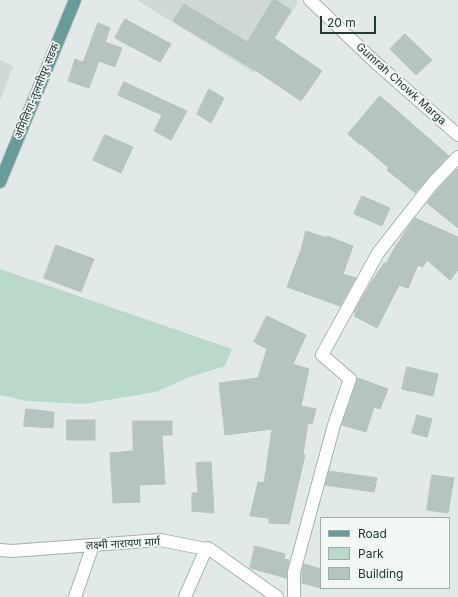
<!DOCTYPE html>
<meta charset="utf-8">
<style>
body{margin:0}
#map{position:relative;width:458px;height:597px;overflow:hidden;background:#e1eae8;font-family:Inter,sans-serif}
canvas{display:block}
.legend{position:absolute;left:320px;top:517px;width:130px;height:72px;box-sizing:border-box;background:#f1f7f5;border:1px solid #9faba9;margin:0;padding:5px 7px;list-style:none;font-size:12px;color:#233837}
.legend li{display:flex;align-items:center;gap:8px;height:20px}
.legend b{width:20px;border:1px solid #9faba9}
.scale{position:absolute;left:320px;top:16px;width:56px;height:18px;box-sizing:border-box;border:2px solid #233837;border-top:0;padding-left:5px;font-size:12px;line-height:14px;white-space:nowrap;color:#233837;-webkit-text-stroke:3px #f1f7f5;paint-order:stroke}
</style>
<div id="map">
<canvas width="458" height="597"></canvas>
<ul class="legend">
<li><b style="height:5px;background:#699b99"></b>Road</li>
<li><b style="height:11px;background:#bbd9ca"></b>Park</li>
<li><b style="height:11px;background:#b6c4c1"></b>Building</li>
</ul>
<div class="scale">20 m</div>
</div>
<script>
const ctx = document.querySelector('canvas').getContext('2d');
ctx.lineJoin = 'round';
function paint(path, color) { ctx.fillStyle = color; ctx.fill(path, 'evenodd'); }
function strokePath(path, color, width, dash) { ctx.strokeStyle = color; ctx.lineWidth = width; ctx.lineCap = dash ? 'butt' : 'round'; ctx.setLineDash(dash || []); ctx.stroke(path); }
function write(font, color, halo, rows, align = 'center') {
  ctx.font = font + ' Inter,"Noto Sans Devanagari",sans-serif'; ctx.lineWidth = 3.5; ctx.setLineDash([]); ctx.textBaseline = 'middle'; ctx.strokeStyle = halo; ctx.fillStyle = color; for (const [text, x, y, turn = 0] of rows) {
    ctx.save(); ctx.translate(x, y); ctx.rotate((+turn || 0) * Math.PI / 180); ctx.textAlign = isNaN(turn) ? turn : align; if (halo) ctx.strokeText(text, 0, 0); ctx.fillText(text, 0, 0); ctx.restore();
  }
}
paint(new Path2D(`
 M 137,0 L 296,0 L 298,2 L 254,73 Z
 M 0,60 L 13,66 L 0,101 Z`), '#cfd9d7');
paint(new Path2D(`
 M 0,269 L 232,349 L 225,366 L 187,378 L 156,392 L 83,404 L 27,401 L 0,395 Z`), '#bbd9ca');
const building = new Path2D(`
 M 273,0 L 275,0 L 291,10 L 274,38 L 322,71 L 301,101 L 255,70 L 173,21 L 184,4 L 247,42 Z
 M 125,19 L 171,44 L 160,62 L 115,38 Z
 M 98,23 L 110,28 L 105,42 L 122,48 L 115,67 L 99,61 L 89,88 L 68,81 L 75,59 L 83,62 Z
 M 405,34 L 432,60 L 416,75 L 390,49 Z
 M 124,82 L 187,111 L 171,140 L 154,131 L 162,115 L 118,95 Z
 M 209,89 L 224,98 L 211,123 L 197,114 Z
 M 380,96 L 449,156 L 428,178 L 415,193 L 387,170 L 389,168 L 361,144 L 360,145 L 348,134 Z
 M 105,135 L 133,147 L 121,173 L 93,160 Z
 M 457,169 L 458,170 L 458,228 L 427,203 L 439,188 Z
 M 362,196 L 390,208 L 382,226 L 354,214 Z
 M 415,218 L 458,237 L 458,270 L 450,280 L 427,260 L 423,267 L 418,265 L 408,288 L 399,285 L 377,328 L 354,316 L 356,312 L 354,312 L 369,286 L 384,263 L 386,264 L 394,249 Z
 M 306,231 L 327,238 L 327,236 L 353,246 L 343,274 L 356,278 L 340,306 L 287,287 L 301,250 Z
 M 56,245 L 94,259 L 81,292 L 44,278 Z
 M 267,316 L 306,335 L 293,364 L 309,369 L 301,406 L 316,409 L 312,424 L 308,423 L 303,454 L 305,455 L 289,524 L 269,523 L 269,518 L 250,516 L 258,482 L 264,483 L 272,429 L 225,435 L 219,383 L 258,378 L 267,349 L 254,342 Z
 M 407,367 L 438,374 L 433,396 L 402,389 Z
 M 358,378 L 388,389 L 380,409 L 374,407 L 366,432 L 342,425 Z
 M 26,409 L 54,412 L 53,428 L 24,426 Z
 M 417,415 L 432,419 L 427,437 L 412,433 Z
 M 67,420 L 95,420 L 95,440 L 67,440 Z
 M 133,421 L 172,421 L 172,435 L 162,435 L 165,484 L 139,485 L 140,502 L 113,503 L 110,453 L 133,451 Z
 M 211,462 L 214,513 L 192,511 L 192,493 L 198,493 L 196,463 Z
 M 329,471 L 377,478 L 374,492 L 325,485 Z
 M 432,475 L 454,478 L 448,513 L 427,510 Z
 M 255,546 L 285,554 L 284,559 L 289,560 L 287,570 L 286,578 L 250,568 Z
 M 304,564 L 321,569 L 321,588 L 302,583 L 302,573 Z`);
paint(building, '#b6c4c1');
strokePath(building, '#b4c3c0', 1);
const minor = new Path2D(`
 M 310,0 L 375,62 L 458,135
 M 0,550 L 12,551 L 160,540 L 206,549 L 208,548 L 277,597
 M 75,597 L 93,545
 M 185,597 L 206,549
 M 294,597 L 294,572 L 334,425 L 350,379 L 322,355 L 378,253 L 433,183 L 458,157`);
const primary = new Path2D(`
 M 0,182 L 75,0`);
strokePath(minor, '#a4b1af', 14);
strokePath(primary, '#c1c7c7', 14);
strokePath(minor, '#fff', 12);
strokePath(primary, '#699b99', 12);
write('11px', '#233837', '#f1f7f5', [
 ["Gumrah Chowk Marga",401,84,42],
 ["अमिलिया-तुलसीपुर सडक",37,91,-68],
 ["लक्ष्मी नारायण मार्ग",123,544,-3]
]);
</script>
